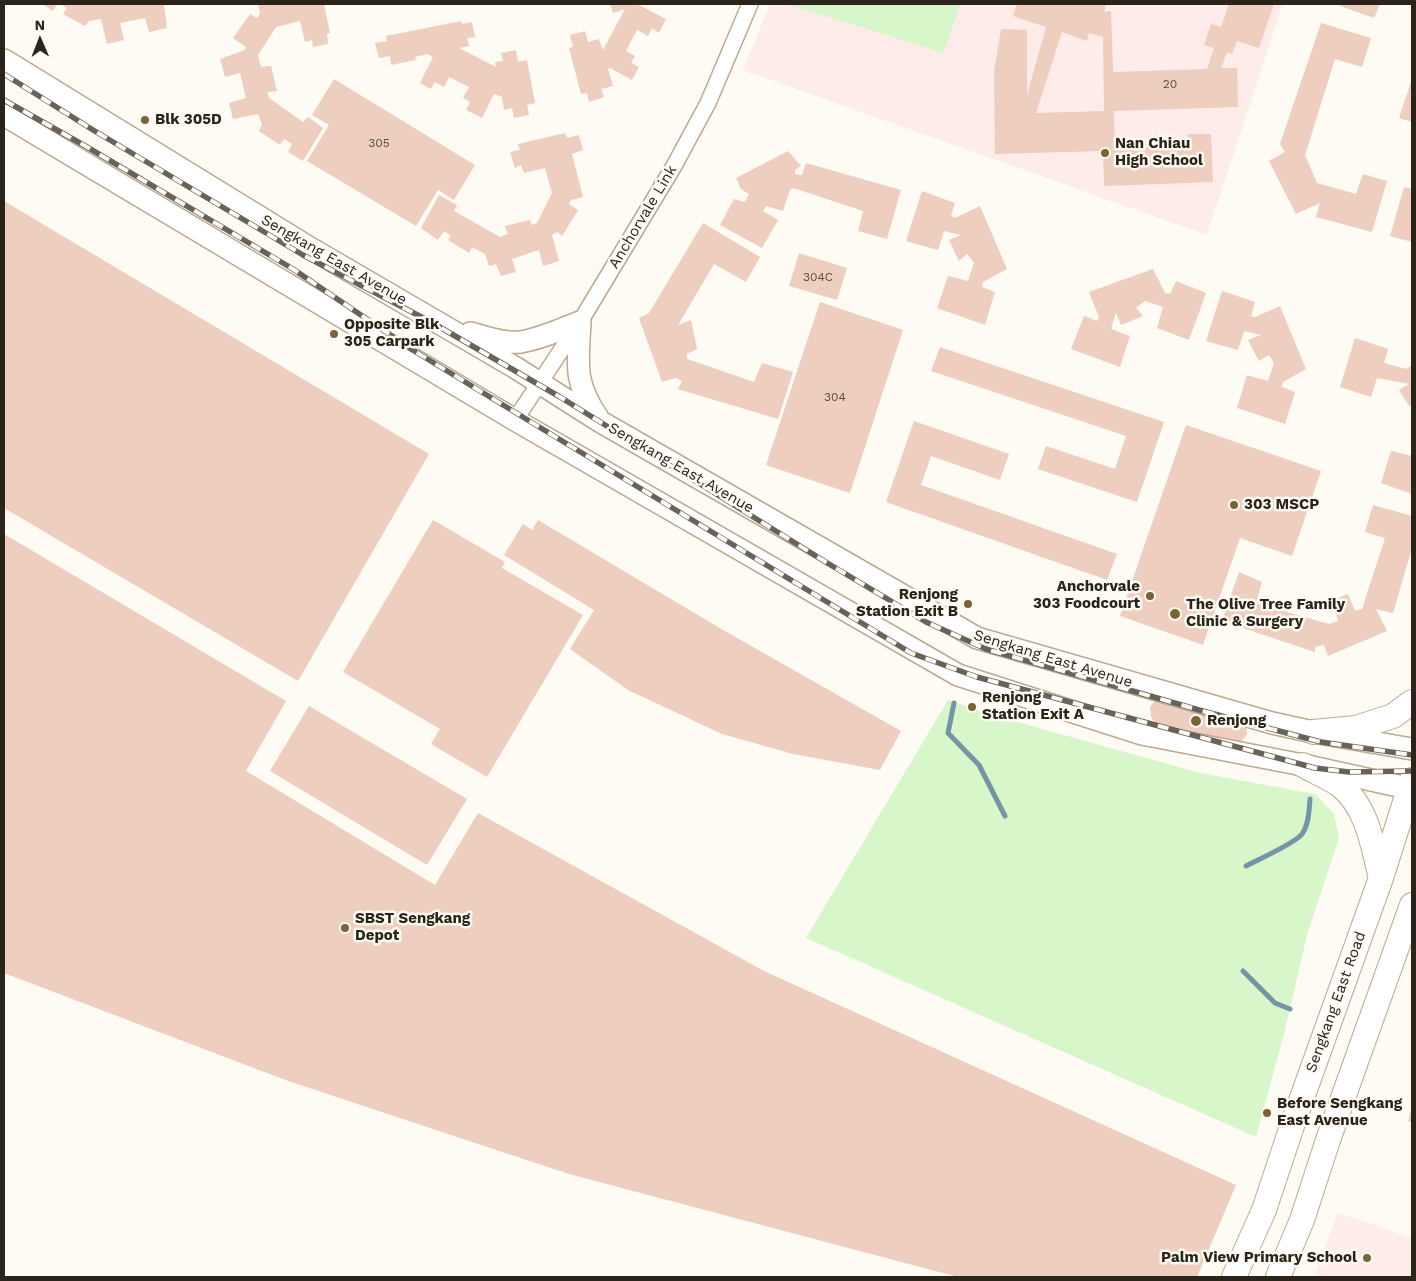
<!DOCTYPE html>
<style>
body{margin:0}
#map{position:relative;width:1416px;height:1281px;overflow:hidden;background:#fefaf4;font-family:"Work Sans",sans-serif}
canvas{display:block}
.frame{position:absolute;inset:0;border:5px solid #2b241a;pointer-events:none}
.north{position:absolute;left:15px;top:15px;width:50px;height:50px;-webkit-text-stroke:4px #fefaf4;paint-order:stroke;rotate:359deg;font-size:14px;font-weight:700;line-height:20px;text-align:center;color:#2b241a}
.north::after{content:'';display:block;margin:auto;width:18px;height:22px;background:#2b241a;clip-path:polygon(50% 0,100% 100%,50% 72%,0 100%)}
</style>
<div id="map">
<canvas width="1416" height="1281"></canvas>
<div class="frame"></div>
<div class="north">N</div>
</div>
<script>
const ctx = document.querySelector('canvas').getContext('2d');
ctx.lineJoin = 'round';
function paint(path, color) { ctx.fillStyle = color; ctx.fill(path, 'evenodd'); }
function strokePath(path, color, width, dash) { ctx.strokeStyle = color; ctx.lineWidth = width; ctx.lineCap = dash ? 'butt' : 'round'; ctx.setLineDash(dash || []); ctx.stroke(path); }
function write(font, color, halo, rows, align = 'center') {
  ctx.font = font + ' "Work Sans",sans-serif'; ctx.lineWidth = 5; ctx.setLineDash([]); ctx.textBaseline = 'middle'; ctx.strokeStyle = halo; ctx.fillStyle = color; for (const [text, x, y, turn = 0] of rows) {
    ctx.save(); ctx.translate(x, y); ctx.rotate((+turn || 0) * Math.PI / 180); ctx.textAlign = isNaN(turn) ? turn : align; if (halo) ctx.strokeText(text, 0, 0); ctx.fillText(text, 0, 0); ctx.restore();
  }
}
paint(new Path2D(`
 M 770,4 L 1283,4 L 1207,235 L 743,70 Z
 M 1338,1213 L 1412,1238 L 1412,1277 L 1314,1277 Z`), '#fdecea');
paint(new Path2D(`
 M 786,4 L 960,4 L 944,53 Z
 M 948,700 L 996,716 L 1200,773 L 1315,794 L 1334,814 L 1339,838 L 1307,935 L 1285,1030 L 1256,1137 L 806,938 Z`), '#d7f6c9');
strokePath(new Path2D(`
 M 954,703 L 948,733 L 979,765 L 1005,816
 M 1246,866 C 1259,859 1294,844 1302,834 C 1309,824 1309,810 1310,799
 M 1243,971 L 1275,1003 L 1290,1009`), '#7495a7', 5);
paint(new Path2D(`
 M 42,4 L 57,4 L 53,11 Z
 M 60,4 L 164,4 L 167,28 L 149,32 L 145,18 L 120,23 L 124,40 L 107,44 L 101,19 L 89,21 L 85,26 L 63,14 L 67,8 Z
 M 258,4 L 324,4 L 330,33 L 327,34 L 328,44 L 313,47 L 312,40 L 305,42 L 300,21 L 276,27 L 258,55 L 261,67 L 271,66 L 277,91 L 267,92 L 269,98 L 303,122 L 308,117 L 323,128 L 303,161 L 288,152 L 292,144 L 284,139 L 280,145 L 259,131 L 262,125 L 258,114 L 233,119 L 229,103 L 246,98 L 240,73 L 225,77 L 220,59 L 245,50 L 246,47 L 233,38 L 250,14 L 257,18 L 260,14 Z
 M 610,4 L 642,4 L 639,5 L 666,19 L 659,33 L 652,28 L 648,36 L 637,30 L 626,51 L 635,56 L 631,63 L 639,67 L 632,80 L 610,68 L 608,69 L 613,86 L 601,89 L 604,97 L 589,102 L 587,93 L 581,94 L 569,48 L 573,47 L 570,35 L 585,31 L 588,42 L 599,39 L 603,50 L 625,9 L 613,13 Z
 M 1017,4 L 1106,4 L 1104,12 L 1111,11 L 1113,72 L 1207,69 L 1214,48 L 1204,45 L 1211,24 L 1221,27 L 1229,4 L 1274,4 L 1259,48 L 1237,41 L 1232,54 L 1227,52 L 1221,68 L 1237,68 L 1238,107 L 1114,111 L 1115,148 L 1188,146 L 1188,134 L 1211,134 L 1213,182 L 1104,186 L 1103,151 L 995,154 L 994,72 L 1001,29 L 1027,30 L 1027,95 L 1046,27 L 1013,16 ZM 1062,32 L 1087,41 L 1089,33 L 1103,37 L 1104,111 L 1036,113 Z
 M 1335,4 L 1380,4 L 1374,18 Z
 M 461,21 L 462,24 L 472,22 L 475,37 L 467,38 L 469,46 L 459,48 L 496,67 L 495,62 L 503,61 L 501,53 L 516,50 L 518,62 L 527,60 L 535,103 L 527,105 L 529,115 L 514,118 L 512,108 L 504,110 L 502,97 L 494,94 L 482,118 L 466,110 L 470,102 L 463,98 L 469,87 L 449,77 L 444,87 L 435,82 L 431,89 L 420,83 L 433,57 L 427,54 L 415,57 L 416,60 L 391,65 L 390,56 L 379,58 L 375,43 L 387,41 L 386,36 Z
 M 1321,23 L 1371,38 L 1362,67 L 1335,59 L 1305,155 L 1317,183 L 1356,194 L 1363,174 L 1387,181 L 1372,232 L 1316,217 L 1320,203 L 1296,214 L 1269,161 L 1285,152 L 1280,144 Z
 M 334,79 L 475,165 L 454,200 L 438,190 L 416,226 L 307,161 L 329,125 L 312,115 Z
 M 1412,79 L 1412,122 L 1399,118 Z
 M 565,133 L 567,138 L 579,135 L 583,150 L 572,154 L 583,197 L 571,200 L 569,204 L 578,210 L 562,236 L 557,232 L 552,235 L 559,261 L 543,266 L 539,250 L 512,259 L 516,272 L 501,276 L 496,264 L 489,266 L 485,254 L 472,247 L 469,253 L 448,240 L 451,236 L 444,231 L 438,240 L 421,228 L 439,195 L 457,205 L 454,211 L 500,237 L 508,234 L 505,226 L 530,220 L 532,225 L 537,223 L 552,193 L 545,168 L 524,173 L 521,165 L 515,168 L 510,152 L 520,150 L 518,144 Z
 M 788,151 L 801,166 L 795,170 L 795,174 L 802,175 L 806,163 L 901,190 L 887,239 L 858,231 L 863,211 L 793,188 L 790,190 L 783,211 L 766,206 L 763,211 L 778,220 L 762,248 L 720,225 L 734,199 L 745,202 L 749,194 L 741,189 L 736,178 Z
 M 1404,187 L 1412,189 L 1412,242 L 1390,236 Z
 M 922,191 L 955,203 L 951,216 L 955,218 L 980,206 L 1007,269 L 983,282 L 982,287 L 995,292 L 985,325 L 937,308 L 948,276 L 968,281 L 974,263 L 967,254 L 959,261 L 949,240 L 961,235 L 944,231 L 938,250 L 906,241 Z
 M 4,201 L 429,454 L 298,681 L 4,508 Z
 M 703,223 L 760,257 L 746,282 L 714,264 L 678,325 L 691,320 L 697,349 L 687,354 L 687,359 L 754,382 L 762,363 L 793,372 L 778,419 L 678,389 L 682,381 L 676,378 L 662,382 L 639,318 L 649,313 Z
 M 799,253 L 847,268 L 837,300 L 789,286 Z
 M 1153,269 L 1165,293 L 1170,294 L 1176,281 L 1206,293 L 1189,340 L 1157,328 L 1163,307 L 1145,301 L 1136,308 L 1143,316 L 1121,325 L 1116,313 L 1111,329 L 1130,336 L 1120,367 L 1071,349 L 1084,316 L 1097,321 L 1099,317 L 1089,292 Z
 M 1222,291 L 1255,302 L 1251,316 L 1255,317 L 1280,306 L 1306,369 L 1283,382 L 1282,387 L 1295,392 L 1285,424 L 1237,408 L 1247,375 L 1268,381 L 1274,363 L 1269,355 L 1259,361 L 1248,340 L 1261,335 L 1244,331 L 1238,350 L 1206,341 Z
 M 820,302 L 903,330 L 850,493 L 766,465 Z
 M 1355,338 L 1388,349 L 1384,363 L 1406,369 L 1412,365 L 1412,404 L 1409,406 L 1399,390 L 1409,384 L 1377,378 L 1371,397 L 1340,387 Z
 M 940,347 L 1164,422 L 1137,502 L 1038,469 L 1046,446 L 1115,469 L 1126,436 L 931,371 Z
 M 914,421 L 1009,454 L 1000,480 L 931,456 L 921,485 L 1117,554 L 1107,580 L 886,502 Z
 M 1186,425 L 1321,471 L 1292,556 L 1240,538 L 1203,645 L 1120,616 Z
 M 1391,451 L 1412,456 L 1412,494 L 1381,483 Z
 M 1373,505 L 1412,516 L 1412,548 L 1393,613 L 1376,609 L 1387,631 L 1328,656 L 1324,645 L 1315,647 L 1315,652 L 1222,621 L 1239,572 L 1262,582 L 1256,603 L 1329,624 L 1338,621 L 1335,610 L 1329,612 L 1325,603 L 1348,594 L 1355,611 L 1362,609 L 1385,538 L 1365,532 Z
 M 433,520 L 505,562 L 502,568 L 583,615 L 487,777 L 431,744 L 440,729 L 343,672 Z
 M 538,520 L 723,630 L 901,731 L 880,770 L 793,754 L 722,734 L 628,690 L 570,649 L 594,610 L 504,555 L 523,524 L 532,530 Z
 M 4,534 L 286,701 L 246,771 L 435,885 L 478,813 L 764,971 L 1236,1185 L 1197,1277 L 958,1277 L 569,1174 L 288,1081 L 4,973 Z
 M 1156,699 L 1246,724 L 1247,734 L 1241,742 L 1237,744 L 1227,745 L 1162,727 L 1157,725 L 1151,717 L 1150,707 Z
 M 309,706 L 467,799 L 427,865 L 270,771 Z
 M 1412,1108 L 1412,1123 L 1408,1121 Z`), '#edcebf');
const minor = new Path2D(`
 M 515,420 L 580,322 L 674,166 L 708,103 L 750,4`);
const secondary = new Path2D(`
 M 4,60 L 305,245 L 516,368 L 601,422 L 977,638 L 1272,723 L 1313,732 L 1412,749
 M 4,115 L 515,420 L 958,675 L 1142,734 L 1303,765 L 1412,789
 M 470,333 C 486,337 504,344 520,342 C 541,339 561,329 580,322 C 578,363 573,382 598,418`);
const primary = new Path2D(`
 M 1313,732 L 1356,728 L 1393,716 L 1412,702
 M 1303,765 C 1315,772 1331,778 1341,786 C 1368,808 1373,847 1381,878
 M 1234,1277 L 1264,1210 L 1293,1123 L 1381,878 L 1412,780
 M 1278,1277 L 1302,1220 L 1328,1140 L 1412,905`);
strokePath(minor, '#bbaa90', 18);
strokePath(secondary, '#bbaa90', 24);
strokePath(primary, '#bbaa90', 26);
strokePath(minor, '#fff', 15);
strokePath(secondary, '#fff', 21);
strokePath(primary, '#fff', 24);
const rail = new Path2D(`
 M 4,74 L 93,130 L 303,255 L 431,322 L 560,397 L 829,564 L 926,622 L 986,649 L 1199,710 L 1321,742 L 1412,755
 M 4,100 L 87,147 L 293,269 L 411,349 L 911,653 L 977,677 L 1315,768 L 1349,772 L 1412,771`);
strokePath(rail, '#686259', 5.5);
strokePath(rail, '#fefaf4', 4, [11]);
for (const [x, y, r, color] of [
 [145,120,5,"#796433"],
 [1105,153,5,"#796433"],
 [334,334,5,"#796433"],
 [1234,505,5,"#796433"],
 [1150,596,5,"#796433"],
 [968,604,5,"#796433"],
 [1175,614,6,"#796433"],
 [972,707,5,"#796433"],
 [1196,721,6,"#796433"],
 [345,928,5,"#796433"],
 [1267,1113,5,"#796433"],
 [1367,1258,5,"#796433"]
]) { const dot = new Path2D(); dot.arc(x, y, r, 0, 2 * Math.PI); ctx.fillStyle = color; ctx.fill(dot); strokePath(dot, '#fefaf4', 2); }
write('12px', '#5c4e43', null, [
 ["20",1170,84],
 ["305",379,143],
 ["304C",818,277],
 ["304",835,397]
]);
write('bold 15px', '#2b241a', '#fefaf4', [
 ["Blk 305D",155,120],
 ["Nan Chiau",1115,144],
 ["High School",1115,161],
 ["Opposite Blk",344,325],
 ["305 Carpark",344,342],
 ["303 MSCP",1244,505],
 ["Anchorvale",1140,587,"right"],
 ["303 Foodcourt",1140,604,"right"],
 ["Renjong",958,595,"right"],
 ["Station Exit B",958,612,"right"],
 ["The Olive Tree Family",1186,605],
 ["Clinic & Surgery",1186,622],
 ["Renjong",982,698],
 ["Station Exit A",982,715],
 ["Renjong",1207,721],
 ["SBST Sengkang",355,919],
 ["Depot",355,936],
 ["Before Sengkang",1277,1104],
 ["East Avenue",1277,1121],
 ["Palm View Primary School",1357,1258,"right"]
], 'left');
write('15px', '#2b241a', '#fefaf4', [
 ["Anchorvale Link",643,217,-59],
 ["Sengkang East Avenue",334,260,30],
 ["Sengkang East Avenue",681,468,30],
 ["Sengkang East Avenue",1053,659,17],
 ["Sengkang East Road",1336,1002,-70]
]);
</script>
